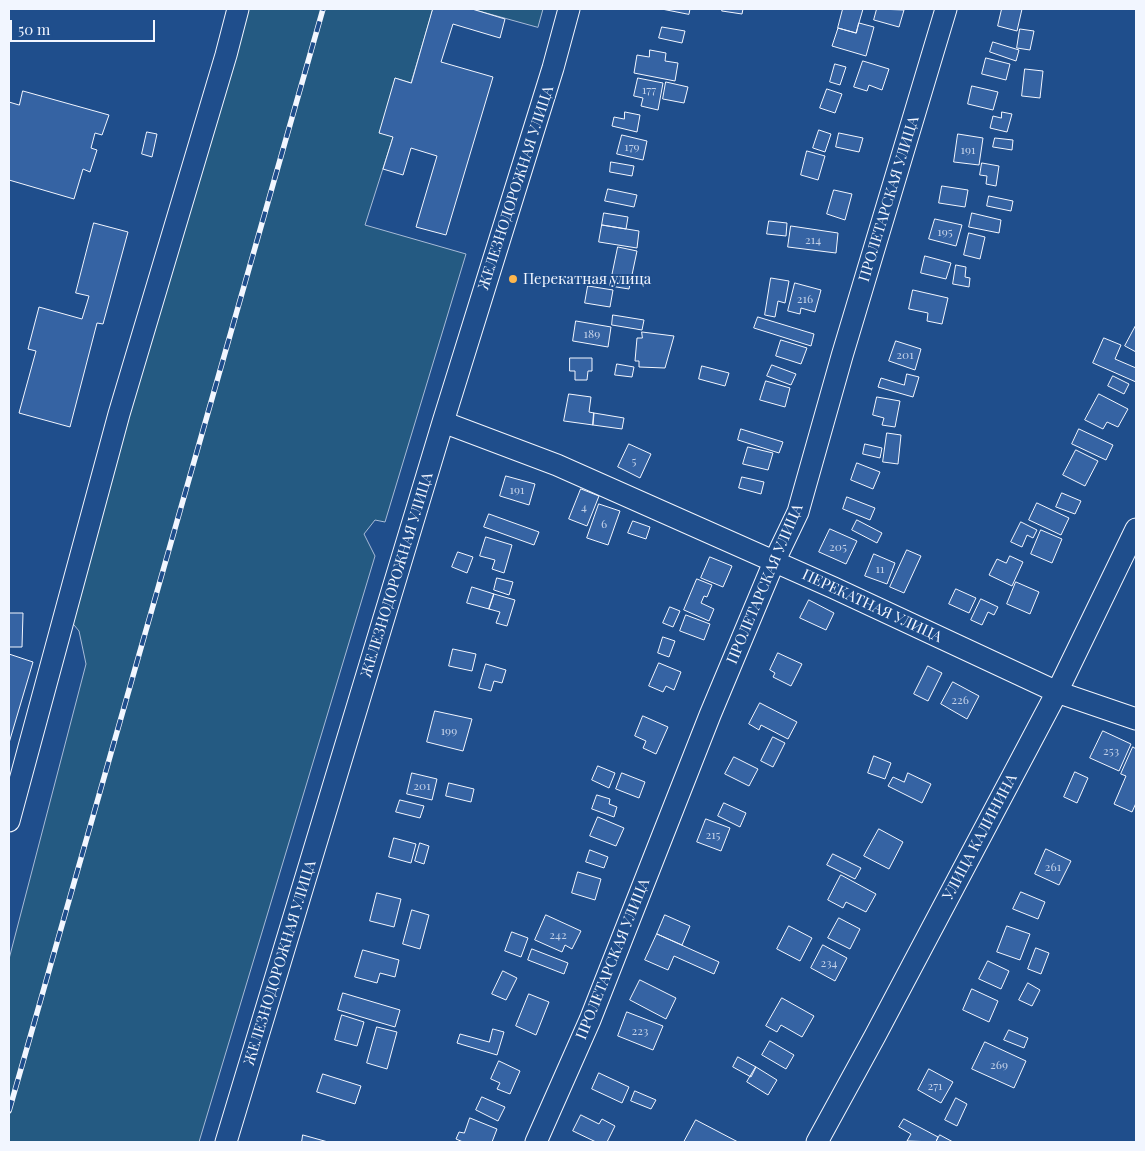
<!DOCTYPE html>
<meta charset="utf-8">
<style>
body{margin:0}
#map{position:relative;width:1145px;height:1151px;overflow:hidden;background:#1f4e8c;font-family:"Playfair Display",serif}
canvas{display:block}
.frame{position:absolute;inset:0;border:10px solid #f2f6ff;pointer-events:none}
.scale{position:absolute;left:10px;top:20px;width:145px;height:22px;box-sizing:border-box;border:2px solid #f2f6ff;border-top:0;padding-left:6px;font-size:15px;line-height:18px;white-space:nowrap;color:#f2f6ff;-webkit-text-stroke:4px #1f4e8c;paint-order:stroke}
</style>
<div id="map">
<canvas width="1145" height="1151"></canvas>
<div class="frame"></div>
<div class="scale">50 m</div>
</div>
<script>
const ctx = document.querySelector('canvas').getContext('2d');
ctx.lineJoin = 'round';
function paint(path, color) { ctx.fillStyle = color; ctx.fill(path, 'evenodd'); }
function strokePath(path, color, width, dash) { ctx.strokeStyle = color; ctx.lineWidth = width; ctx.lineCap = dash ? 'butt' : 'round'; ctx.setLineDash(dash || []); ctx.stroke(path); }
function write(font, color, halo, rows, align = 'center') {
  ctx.font = font + ' "Playfair Display",serif'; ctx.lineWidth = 4; ctx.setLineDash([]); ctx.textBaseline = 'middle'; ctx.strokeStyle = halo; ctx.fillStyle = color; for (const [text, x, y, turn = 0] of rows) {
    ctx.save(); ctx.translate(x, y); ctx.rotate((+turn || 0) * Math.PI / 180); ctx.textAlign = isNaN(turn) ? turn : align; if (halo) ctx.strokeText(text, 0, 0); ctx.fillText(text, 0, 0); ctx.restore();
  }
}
const green = new Path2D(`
 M 238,9 L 433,9 L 411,83 L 395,78 L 393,137 L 365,225 L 466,254 L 385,522 L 375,520 L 364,534 L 375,556 L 199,1142 L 9,1142 L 9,959 L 86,664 L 79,631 L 65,614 Z
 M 472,9 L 543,9 L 538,27 Z`);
paint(green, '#245a82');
strokePath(green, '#a8bbd7', 1);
const building = new Path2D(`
 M 433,9 L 472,9 L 505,19 L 500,38 L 453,24 L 441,62 L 493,77 L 446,235 L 416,227 L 437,156 L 411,148 L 403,175 L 383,169 L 393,137 L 379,133 L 395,78 L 411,83 Z
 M 662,9 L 690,9 L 689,14 Z
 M 723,9 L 743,9 L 742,14 L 722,11 Z
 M 843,9 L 863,9 L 856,33 L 838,28 Z
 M 877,9 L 904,10 L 899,27 L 874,20 Z
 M 1002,9 L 1022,9 L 1017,31 L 998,26 Z
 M 859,23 L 874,27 L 866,56 L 832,46 L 838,28 L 856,33 Z
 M 662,27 L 685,31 L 682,43 L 659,38 Z
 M 1020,29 L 1034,31 L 1030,50 L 1017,48 Z
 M 993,42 L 1019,50 L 1016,61 L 990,52 Z
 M 650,50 L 666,53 L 665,61 L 678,63 L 675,81 L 634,73 L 637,55 L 649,57 Z
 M 986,58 L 1010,64 L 1006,80 L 982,74 Z
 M 863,61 L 889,69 L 882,90 L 869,85 L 867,91 L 854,87 Z
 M 835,64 L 846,67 L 840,85 L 830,82 Z
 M 1025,69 L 1043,71 L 1040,98 L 1022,96 Z
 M 638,78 L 663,83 L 658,110 L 641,106 L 643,98 L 634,96 Z
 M 666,82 L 688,87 L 684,103 L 663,99 Z
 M 972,86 L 998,92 L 993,110 L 968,104 Z
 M 827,89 L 842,94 L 835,113 L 820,108 Z
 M 23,91 L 109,115 L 102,135 L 95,133 L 91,148 L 97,150 L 90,172 L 83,169 L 74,199 L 9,180 L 9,102 L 19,105 Z
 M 625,112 L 640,115 L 637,132 L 612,126 L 614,117 L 624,119 Z
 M 1002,112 L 1012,114 L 1007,132 L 990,128 L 993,116 L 1001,118 Z
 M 819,130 L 831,134 L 825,152 L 813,148 Z
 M 147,132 L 157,134 L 152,157 L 142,154 Z
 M 839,133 L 863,138 L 859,152 L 836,147 Z
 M 958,134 L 983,138 L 979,165 L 954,162 Z
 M 622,135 L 647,141 L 643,160 L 617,154 Z
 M 995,138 L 1013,140 L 1012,150 L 993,147 Z
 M 807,151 L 825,156 L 818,180 L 801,175 Z
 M 611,162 L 634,166 L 632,176 L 610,172 Z
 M 982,163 L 999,166 L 996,186 L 986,184 L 987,176 L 980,175 Z
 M 942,186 L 968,190 L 965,207 L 939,203 Z
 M 608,189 L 637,195 L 634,207 L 605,201 Z
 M 834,190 L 852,194 L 845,220 L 827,214 Z
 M 989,196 L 1013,201 L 1011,211 L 987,206 Z
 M 604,213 L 628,217 L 626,229 L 602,225 Z
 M 972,213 L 1001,220 L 999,233 L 969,227 Z
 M 935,219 L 962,225 L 956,246 L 929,239 Z
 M 769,221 L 787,223 L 786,236 L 767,234 Z
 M 94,223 L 128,232 L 103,324 L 97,323 L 70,427 L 19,413 L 36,351 L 28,349 L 39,307 L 82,319 L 89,296 L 76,293 Z
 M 602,225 L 639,231 L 637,248 L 599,242 Z
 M 791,226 L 838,233 L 836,253 L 788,247 Z
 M 969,233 L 985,237 L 980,259 L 964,255 Z
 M 618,247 L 637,251 L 629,289 L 610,286 Z
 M 925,256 L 951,263 L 946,279 L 921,273 Z
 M 956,265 L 966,267 L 965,277 L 970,278 L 969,287 L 953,284 Z
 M 771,278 L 789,281 L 785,303 L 778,301 L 775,317 L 765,315 Z
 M 795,283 L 821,290 L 815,312 L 801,308 L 800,314 L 788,311 Z
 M 588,286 L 613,290 L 610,307 L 585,303 Z
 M 913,290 L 948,298 L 942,324 L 927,321 L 928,313 L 909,309 Z
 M 613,315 L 644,320 L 642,330 L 612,325 Z
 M 758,317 L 814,334 L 811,346 L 754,328 Z
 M 576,321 L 611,327 L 608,347 L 573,341 Z
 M 1136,325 L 1136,352 L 1125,346 Z
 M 642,332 L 674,336 L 665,368 L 639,367 L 639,361 L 635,361 L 637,338 L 642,338 Z
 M 1104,338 L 1121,345 L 1115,359 L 1136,368 L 1136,382 L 1093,363 Z
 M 781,340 L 807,348 L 801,364 L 776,356 Z
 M 896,341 L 921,349 L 915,370 L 889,361 Z
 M 570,358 L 592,358 L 592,371 L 588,371 L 587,380 L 575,380 L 575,371 L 570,371 Z
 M 617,364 L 634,367 L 632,377 L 615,375 Z
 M 772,365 L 796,374 L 791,385 L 767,376 Z
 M 702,366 L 729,373 L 725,386 L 699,379 Z
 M 907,374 L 919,377 L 913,397 L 878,387 L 881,378 L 904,385 Z
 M 1113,376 L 1129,384 L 1124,394 L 1108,386 Z
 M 766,381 L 790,388 L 785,407 L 760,400 Z
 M 569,394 L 591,397 L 589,412 L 594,413 L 593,425 L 564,421 Z
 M 1099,394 L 1128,409 L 1118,427 L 1107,422 L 1103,429 L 1085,420 Z
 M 877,397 L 900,401 L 895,427 L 882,425 L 884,418 L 873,415 Z
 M 594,413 L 624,418 L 622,429 L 593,425 Z
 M 741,429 L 783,442 L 779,453 L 738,440 Z
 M 1079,429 L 1113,445 L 1106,460 L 1072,444 Z
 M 887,433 L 901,435 L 898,464 L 883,462 Z
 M 629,444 L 651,454 L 640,478 L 618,467 Z
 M 865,444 L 882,448 L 880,458 L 863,454 Z
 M 748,447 L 773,453 L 768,470 L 743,464 Z
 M 1076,450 L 1098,461 L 1085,486 L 1063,475 Z
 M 857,463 L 880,472 L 873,489 L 851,480 Z
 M 506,476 L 535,484 L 529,505 L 500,496 Z
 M 742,477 L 764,482 L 761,494 L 739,488 Z
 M 581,489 L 599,496 L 587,526 L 569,519 Z
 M 1062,493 L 1081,501 L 1075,514 L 1056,507 Z
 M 847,497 L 875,508 L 870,520 L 843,509 Z
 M 1037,503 L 1069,518 L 1061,535 L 1029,520 Z
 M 599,504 L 620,511 L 608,545 L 587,538 Z
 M 489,514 L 539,532 L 534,545 L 484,527 Z
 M 857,520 L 882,533 L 877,543 L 852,530 Z
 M 633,521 L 650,527 L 646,539 L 628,533 Z
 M 1021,522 L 1037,530 L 1033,538 L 1027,535 L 1022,547 L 1011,542 Z
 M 830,529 L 857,541 L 846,564 L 819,552 Z
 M 1041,530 L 1062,539 L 1052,563 L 1031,554 Z
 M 486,537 L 512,545 L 504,573 L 492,569 L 495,560 L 480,556 Z
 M 907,550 L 921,556 L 904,593 L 890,587 Z
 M 458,552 L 473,557 L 467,573 L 452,567 Z
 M 874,554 L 895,563 L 887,584 L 865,576 Z
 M 1010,556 L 1023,562 L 1012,586 L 989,575 L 997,559 L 1006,563 Z
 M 710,557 L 732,566 L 723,587 L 701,578 Z
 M 497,578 L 513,582 L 509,595 L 494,590 Z
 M 697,579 L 712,585 L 707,597 L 704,596 L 701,603 L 714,609 L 709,621 L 684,610 Z
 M 1016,582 L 1039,592 L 1030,614 L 1007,604 Z
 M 472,587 L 494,594 L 489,609 L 467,603 Z
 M 956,589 L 976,598 L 969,613 L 949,604 Z
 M 494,594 L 515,600 L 507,626 L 496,623 L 500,612 L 489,609 Z
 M 981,599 L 998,607 L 994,615 L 988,612 L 982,625 L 971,620 Z
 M 809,600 L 834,613 L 826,630 L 800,618 Z
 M 670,607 L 680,611 L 673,627 L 663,623 Z
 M 9,613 L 23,613 L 22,647 L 9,647 Z
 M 686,615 L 710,624 L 704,640 L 680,631 Z
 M 663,637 L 675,641 L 669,657 L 658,653 Z
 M 453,649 L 476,654 L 472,671 L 449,666 Z
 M 778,653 L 802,664 L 791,686 L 773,677 L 775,673 L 770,670 Z
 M 9,654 L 33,662 L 9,743 Z
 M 659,663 L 681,672 L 674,690 L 666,686 L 663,692 L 649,686 Z
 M 486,664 L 506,670 L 502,683 L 494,681 L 491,691 L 479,688 Z
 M 928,666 L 942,673 L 928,701 L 914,694 Z
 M 953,682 L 979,696 L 967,719 L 941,704 Z
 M 760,703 L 797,722 L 788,739 L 761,725 L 759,730 L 749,724 Z
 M 435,711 L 472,719 L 463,751 L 427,742 Z
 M 643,716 L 668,727 L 656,754 L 643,748 L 646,741 L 635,736 Z
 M 1103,731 L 1131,744 L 1119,771 L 1090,758 Z
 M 773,737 L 785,743 L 773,767 L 761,761 Z
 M 1133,747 L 1136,749 L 1136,803 L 1132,812 L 1114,804 L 1126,776 L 1121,774 Z
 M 874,756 L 891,763 L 885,779 L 868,773 Z
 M 734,757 L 758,769 L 749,786 L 725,774 Z
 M 598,766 L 615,773 L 609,788 L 592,780 Z
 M 1075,772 L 1088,778 L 1077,803 L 1064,797 Z
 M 412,773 L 437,779 L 432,800 L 407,794 Z
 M 622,773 L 645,782 L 639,798 L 616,789 Z
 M 908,773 L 931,784 L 922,803 L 888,786 L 893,777 L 904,782 Z
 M 449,783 L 474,789 L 471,802 L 446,796 Z
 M 597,795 L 610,799 L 609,804 L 617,807 L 614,817 L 592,809 Z
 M 400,800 L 424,806 L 420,818 L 396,812 Z
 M 724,803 L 746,813 L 740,827 L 718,816 Z
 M 598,817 L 624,828 L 616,846 L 590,836 Z
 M 706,819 L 730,828 L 721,851 L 697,842 Z
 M 879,829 L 903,842 L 889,869 L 864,856 Z
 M 394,838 L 416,844 L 411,863 L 389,857 Z
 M 420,843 L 429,846 L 424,864 L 415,861 Z
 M 1046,849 L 1071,861 L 1059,885 L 1035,874 Z
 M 590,850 L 608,857 L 604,868 L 586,862 Z
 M 833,854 L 861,868 L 855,879 L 827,865 Z
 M 578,872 L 601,879 L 595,900 L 572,893 Z
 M 841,875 L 876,894 L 866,912 L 846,902 L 843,908 L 828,900 Z
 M 1021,892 L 1045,902 L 1038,919 L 1013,909 Z
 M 377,893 L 401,899 L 394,927 L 370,921 Z
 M 412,910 L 429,915 L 420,949 L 403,944 Z
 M 546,915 L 581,931 L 572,949 L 565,945 L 562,952 L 535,940 Z
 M 665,915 L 690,926 L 682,945 L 657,934 Z
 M 839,918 L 860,929 L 850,949 L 828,938 Z
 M 789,926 L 812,938 L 800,961 L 777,949 Z
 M 1007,926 L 1030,934 L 1020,960 L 997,952 Z
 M 512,932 L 528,938 L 521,957 L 505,951 Z
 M 657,934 L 719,962 L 714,974 L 674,956 L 668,970 L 645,960 Z
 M 823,945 L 847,958 L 835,981 L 811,968 Z
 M 1036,948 L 1049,953 L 1041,974 L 1028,969 Z
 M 532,949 L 568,963 L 564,974 L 528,960 Z
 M 363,950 L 399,960 L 395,977 L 380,973 L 377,983 L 355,977 Z
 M 988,961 L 1009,971 L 1001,989 L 979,979 Z
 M 503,971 L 517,978 L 506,1000 L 492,994 Z
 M 640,980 L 676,998 L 666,1019 L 630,1000 Z
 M 1028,983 L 1040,990 L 1032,1006 L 1019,1000 Z
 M 972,989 L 998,1001 L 989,1022 L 963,1010 Z
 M 343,993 L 400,1010 L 395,1027 L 338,1010 Z
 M 529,994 L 549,1002 L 536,1035 L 516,1026 Z
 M 782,998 L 814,1016 L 802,1037 L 781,1025 L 777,1032 L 766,1026 Z
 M 627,1012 L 663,1026 L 653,1050 L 618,1036 Z
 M 342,1015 L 364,1022 L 357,1046 L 335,1040 Z
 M 377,1027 L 397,1032 L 387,1069 L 367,1063 Z
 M 493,1029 L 504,1032 L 497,1055 L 457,1043 L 460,1034 L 489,1042 Z
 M 1009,1030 L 1028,1038 L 1024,1048 L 1004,1040 Z
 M 770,1041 L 794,1055 L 786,1069 L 762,1055 Z
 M 985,1042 L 1026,1061 L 1014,1088 L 972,1069 Z
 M 738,1057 L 756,1067 L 751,1077 L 733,1067 Z
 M 499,1061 L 520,1071 L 510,1094 L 497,1089 L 500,1083 L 491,1079 Z
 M 756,1067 L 777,1080 L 768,1095 L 747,1082 Z
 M 929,1069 L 953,1082 L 941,1103 L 918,1090 Z
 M 599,1073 L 629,1087 L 622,1103 L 592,1089 Z
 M 323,1074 L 361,1086 L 355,1104 L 317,1092 Z
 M 635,1091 L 656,1100 L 651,1109 L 631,1101 Z
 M 482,1097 L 505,1107 L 498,1121 L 476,1110 Z
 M 956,1098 L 967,1104 L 957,1126 L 945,1120 Z
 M 581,1115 L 599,1124 L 602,1119 L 615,1126 L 607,1142 L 596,1142 L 573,1131 Z
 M 470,1118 L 497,1129 L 492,1142 L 463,1142 L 456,1139 L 459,1132 L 464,1133 Z
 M 904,1119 L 938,1137 L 936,1142 L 907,1141 L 911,1134 L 899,1127 Z
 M 696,1120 L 738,1142 L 684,1142 Z
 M 303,1135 L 328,1142 L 302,1142 Z
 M 940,1135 L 953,1142 L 936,1142 Z`);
paint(building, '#3563a3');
strokePath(building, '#f2f6ff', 1);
const minor = new Path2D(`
 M 443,422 L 557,465 L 834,588 L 1057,692 L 1136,719
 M 9,821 L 119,414 L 226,55 L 238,9
 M 226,1142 L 443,422 L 553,68 L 569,9
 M 536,1142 L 590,1020 L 710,715 L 774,562 L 798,512 L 842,356 L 946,9
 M 817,1142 L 875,1036 L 1057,692 L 1136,529`);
strokePath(minor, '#f2f6ff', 23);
strokePath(minor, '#1f4e8c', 21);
const rail = new Path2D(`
 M 9,1111 L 323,9`);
strokePath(rail, '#f2f6ff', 5.5);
strokePath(rail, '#1f4e8c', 4, [11]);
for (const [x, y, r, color] of [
 [513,279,5,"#ffb74d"]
]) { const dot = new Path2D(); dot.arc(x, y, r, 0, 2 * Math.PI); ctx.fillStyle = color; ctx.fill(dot); strokePath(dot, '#1f4e8c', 2); }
write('12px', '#c3d1e8', null, [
 ["177",649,90],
 ["179",632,147],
 ["191",968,150],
 ["195",945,232],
 ["214",813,240],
 ["216",805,299],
 ["189",592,334],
 ["201",905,355],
 ["5",634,461],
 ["191",517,490],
 ["4",584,507],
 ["6",604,524],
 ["205",838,547],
 ["11",880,569],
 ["226",960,700],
 ["199",449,731],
 ["253",1111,751],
 ["201",422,786],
 ["215",713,835],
 ["261",1053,867],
 ["242",558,935],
 ["234",829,963],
 ["223",640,1031],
 ["269",999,1065],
 ["271",935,1086]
]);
write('15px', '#f2f6ff', '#1f4e8c', [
 ["ЖЕЛЕЗНОДОРОЖНАЯ УЛИЦА",516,188,-72],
 ["ПРОЛЕТАРСКАЯ УЛИЦА",889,199,-73],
 ["ЖЕЛЕЗНОДОРОЖНАЯ УЛИЦА",397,575,-73],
 ["ПРОЛЕТАРСКАЯ УЛИЦА",765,584,-67],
 ["ПЕРЕКАТНАЯ УЛИЦА",872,606,25],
 ["УЛИЦА КАЛИНИНА",980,837,-62],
 ["ПРОЛЕТАРСКАЯ УЛИЦА",613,959,-68],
 ["ЖЕЛЕЗНОДОРОЖНАЯ УЛИЦА",280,963,-73]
]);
write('15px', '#f2f6ff', '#1f4e8c', [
 ["Перекатная улица",523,279]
], 'left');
</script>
